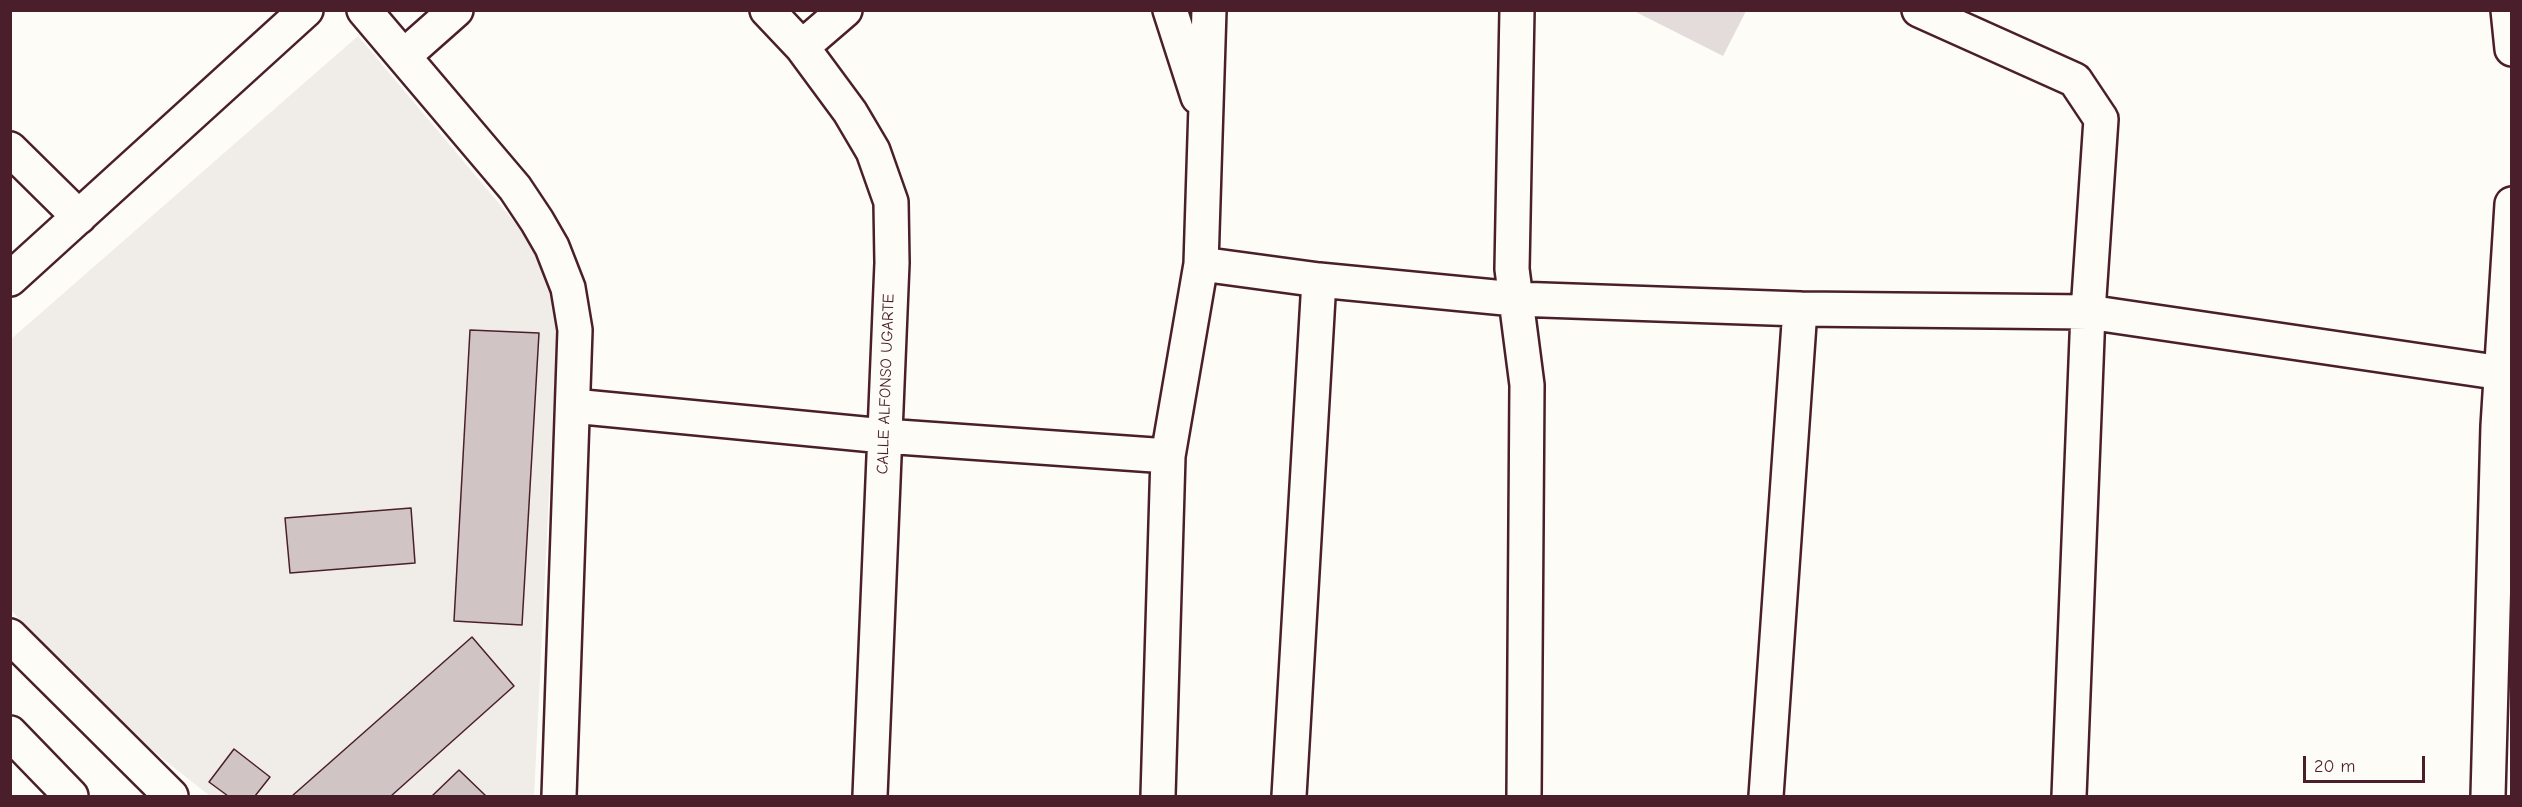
<!DOCTYPE html>
<style>
body{margin:0}
#map{position:relative;width:2522px;height:807px;overflow:hidden;background:#fdfcf7;font-family:"Comic Neue",sans-serif}
canvas{display:block}
.frame{position:absolute;inset:0;border:12px solid #4a1f2b;pointer-events:none}
.scale{position:absolute;left:2303px;top:756px;width:122px;height:27px;box-sizing:border-box;border:3px solid #4a1f2b;border-top:0;padding-left:8px;font-size:18px;line-height:21px;white-space:nowrap;color:#4a1f2b;-webkit-text-stroke:4px #fdfcf7;paint-order:stroke}
</style>
<div id="map">
<canvas width="2522" height="807"></canvas>
<div class="frame"></div>
<div class="scale">20 m</div>
</div>
<script>
const ctx = document.querySelector('canvas').getContext('2d');
ctx.lineJoin = 'round';
function paint(path, color) { ctx.fillStyle = color; ctx.fill(path, 'evenodd'); }
function strokePath(path, color, width, dash) { ctx.strokeStyle = color; ctx.lineWidth = width; ctx.lineCap = dash ? 'butt' : 'round'; ctx.setLineDash(dash || []); ctx.stroke(path); }
function write(font, color, halo, rows, align = 'center') {
  ctx.font = font + ' "Comic Neue",sans-serif'; ctx.lineWidth = 4.5; ctx.setLineDash([]); ctx.textBaseline = 'middle'; ctx.strokeStyle = halo; ctx.fillStyle = color; for (const [text, x, y, turn = 0] of rows) {
    ctx.save(); ctx.translate(x, y); ctx.rotate((+turn || 0) * Math.PI / 180); ctx.textAlign = isNaN(turn) ? turn : align; if (halo) ctx.strokeText(text, 0, 0); ctx.fillText(text, 0, 0); ctx.restore();
  }
}
paint(new Path2D(`
 M 358,36 L 539,251 L 556,283 L 558,313 L 534,796 L 210,796 L 120,725 L 11,610 L 10,340 Z`), '#f0ece8');
paint(new Path2D(`
 M 1634,11 L 1746,11 L 1723,56 Z`), '#e3dcda');
const building = new Path2D(`
 M 470,330 L 539,333 L 522,625 L 454,621 Z
 M 411,508 L 415,563 L 290,573 L 285,518 Z
 M 472,637 L 514,686 L 391,796 L 292,796 Z
 M 234,749 L 270,777 L 255,796 L 228,796 L 209,782 Z
 M 459,770 L 486,796 L 432,796 Z`);
paint(building, '#d0c5c4');
strokePath(building, '#4a1f2b', 1.5);
const street = new Path2D(`
 M 364,10 L 515,188 L 537,221 L 552,247 L 568,288 L 575,330 L 559,796
 M 767,10 L 802,47 L 850,112 L 873,151 L 891,202 L 892,263 L 870,796
 M 1170,10 L 1198,97
 M 1517,10 L 1512,269 L 1527,385 L 1524,796
 M 1919,10 L 2075,80 L 2101,119 L 2088,312 L 2069,796
 M 802,47 L 845,10
 M 404,56 L 456,10
 M 10,149 L 79,217
 M 1201,264 L 1319,280 L 1515,299 L 1800,309 L 2088,312 L 2502,373
 M 10,279 L 306,10
 M 573,406 L 884,436 L 1168,456
 M 1158,796 L 1168,456 L 1201,264 L 1209,10
 M 1289,796 L 1319,280
 M 1766,796 L 1800,309`);
const secondary = new Path2D(`
 M 2508,10 L 2512,49
 M 10,636 L 171,796
 M 10,733 L 71,796
 M 2488,796 L 2498,426 L 2512,204`);
strokePath(street, '#4a1f2b', 38);
strokePath(secondary, '#4a1f2b', 38);
strokePath(street, '#fdfcf7', 33);
strokePath(secondary, '#fdfcf7', 33);
write('16px', '#4a1f2b', '#fdfcf7', [
 ["CALLE ALFONSO UGARTE",886,384,-88]
]);
</script>
